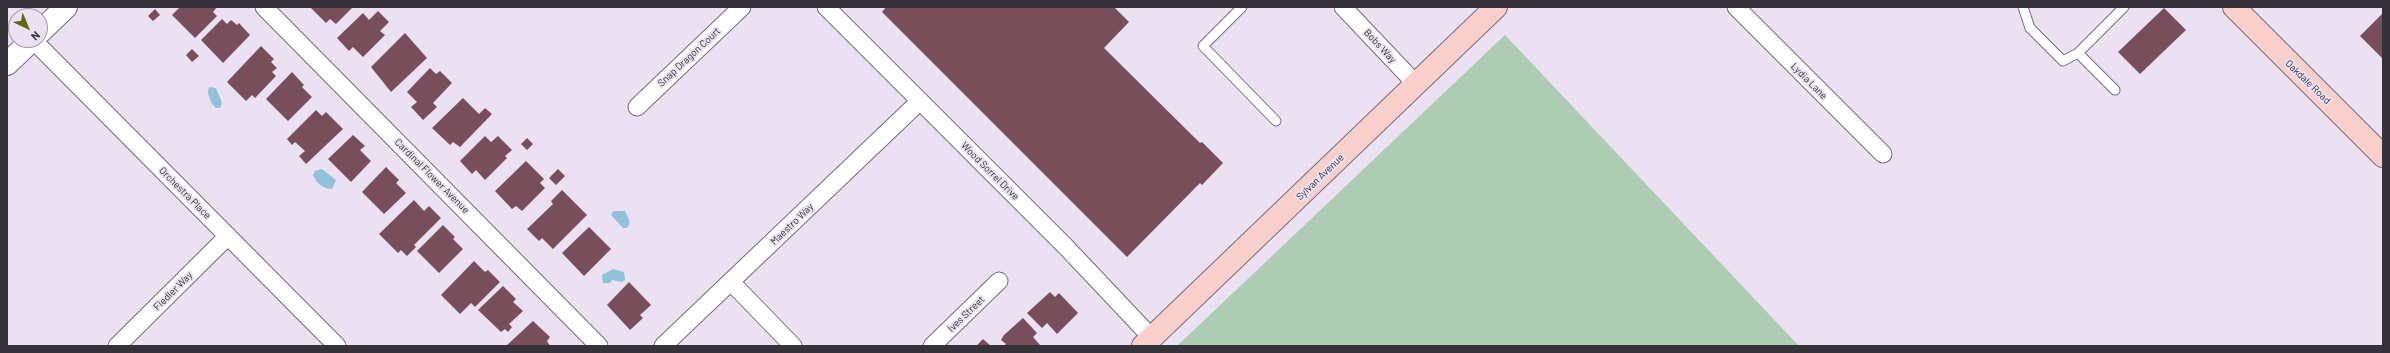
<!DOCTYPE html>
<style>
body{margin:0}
#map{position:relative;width:2390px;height:353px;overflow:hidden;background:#ebe1f3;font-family:Barlow,sans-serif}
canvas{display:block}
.frame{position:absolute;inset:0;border:8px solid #363239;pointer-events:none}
.north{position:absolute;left:8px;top:8px;width:40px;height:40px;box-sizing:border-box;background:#ebe1f3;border:1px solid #a39ba9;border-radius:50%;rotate:136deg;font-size:11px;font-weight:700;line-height:16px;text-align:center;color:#363239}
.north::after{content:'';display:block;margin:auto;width:14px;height:18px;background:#5f680c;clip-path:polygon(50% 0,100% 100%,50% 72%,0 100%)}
</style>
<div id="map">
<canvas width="2390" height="353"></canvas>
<div class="frame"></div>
<div class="north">N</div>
</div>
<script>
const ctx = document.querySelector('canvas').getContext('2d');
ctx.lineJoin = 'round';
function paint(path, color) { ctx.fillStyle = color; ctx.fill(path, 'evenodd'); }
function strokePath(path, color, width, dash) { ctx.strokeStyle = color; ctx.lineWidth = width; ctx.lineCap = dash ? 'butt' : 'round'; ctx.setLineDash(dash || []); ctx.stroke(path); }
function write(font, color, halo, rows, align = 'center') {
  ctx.font = font + ' Barlow,sans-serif'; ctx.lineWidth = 4; ctx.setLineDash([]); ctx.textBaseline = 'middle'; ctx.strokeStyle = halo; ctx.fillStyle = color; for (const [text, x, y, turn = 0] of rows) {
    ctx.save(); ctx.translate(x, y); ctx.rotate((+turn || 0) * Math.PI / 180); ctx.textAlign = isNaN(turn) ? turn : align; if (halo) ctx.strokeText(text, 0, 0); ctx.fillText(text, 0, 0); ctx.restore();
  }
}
paint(new Path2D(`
 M 1505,35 L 1799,346 L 1177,346 Z`), '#aeccb3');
paint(new Path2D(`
 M 209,87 L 216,88 L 222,103 L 220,108 L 216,108 C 211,104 206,93 209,87 Z
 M 322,169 L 336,180 L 332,189 C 322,188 317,184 313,175 L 315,171 Z
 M 613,211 L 625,211 L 630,222 L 627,228 L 623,228 L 611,215 Z
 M 613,269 L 624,272 L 625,280 L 622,282 L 612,280 L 610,283 L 603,283 L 602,275 Z`), '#92c2d9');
paint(new Path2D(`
 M 180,7 L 217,7 L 213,12 L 217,16 L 195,38 L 172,15 Z
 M 310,7 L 353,7 L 336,24 L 330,19 L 326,23 Z
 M 886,7 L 1114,7 L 1129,22 L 1104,48 L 1200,143 L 1202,142 L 1223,163 L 1202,185 L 1200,183 L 1127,257 L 882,12 Z
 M 2164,8 L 2186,30 L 2140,74 L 2118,52 Z
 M 155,9 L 160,15 L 153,21 L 148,16 Z
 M 378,11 L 389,22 L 380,31 L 385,35 L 363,57 L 353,47 L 349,51 L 337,38 L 363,13 L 369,20 Z
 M 2383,13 L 2383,59 L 2360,36 Z
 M 222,19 L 227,24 L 231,20 L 237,25 L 239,23 L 250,35 L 223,63 L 201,40 Z
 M 405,33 L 427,58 L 391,92 L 371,67 Z
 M 261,46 L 274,59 L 271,62 L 277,68 L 272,72 L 276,76 L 255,98 L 252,95 L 246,101 L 227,82 Z
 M 192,49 L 199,56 L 192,62 L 186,55 Z
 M 430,68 L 436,74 L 440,71 L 452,83 L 433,103 L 437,107 L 423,120 L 411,107 L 417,102 L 407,92 Z
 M 292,72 L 304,85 L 302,87 L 312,97 L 288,121 L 266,99 Z
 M 463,98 L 479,114 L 485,108 L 492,114 L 460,147 L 453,142 L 450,145 L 432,128 Z
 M 316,110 L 322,116 L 326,112 L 343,129 L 306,164 L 299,156 L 305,151 L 295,142 L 292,145 L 287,139 Z
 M 353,135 L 365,146 L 360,150 L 371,161 L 351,182 L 328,159 Z
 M 485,136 L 491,142 L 498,136 L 512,150 L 505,156 L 507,158 L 485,180 L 476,170 L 472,174 L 460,161 Z
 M 527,138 L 533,144 L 527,150 L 521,144 Z
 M 526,161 L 544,179 L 540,183 L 545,188 L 522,211 L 516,206 L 512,209 L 495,191 Z
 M 386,167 L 399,180 L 396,183 L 406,193 L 384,214 L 362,192 Z
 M 558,169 L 565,176 L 556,185 L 549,178 Z
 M 562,190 L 587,215 L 553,249 L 542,238 L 539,241 L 527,229 L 553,204 L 551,201 Z
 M 414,200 L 424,211 L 429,206 L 441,218 L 414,245 L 416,247 L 407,256 L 401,250 L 398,253 L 379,234 Z
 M 443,225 L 455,237 L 453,239 L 463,249 L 439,273 L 417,251 Z
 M 589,227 L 611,249 L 584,276 L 562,253 Z
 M 474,261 L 485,272 L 488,270 L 500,282 L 475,307 L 471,303 L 460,314 L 441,295 Z
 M 629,282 L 651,305 L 640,315 L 643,318 L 630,330 L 607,305 Z
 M 503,286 L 516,299 L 513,302 L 523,311 L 509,324 L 512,327 L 508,332 L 505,329 L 501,332 L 478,310 Z
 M 1050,292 L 1055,297 L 1059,293 L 1078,313 L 1057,334 L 1047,323 L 1042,328 L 1027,313 Z
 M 1023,318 L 1037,333 L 1033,337 L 1041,346 L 1004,346 L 1006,344 L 1001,340 L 1004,335 Z
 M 533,321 L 550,337 L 547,341 L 550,346 L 506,346 Z
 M 983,339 L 991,346 L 976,346 Z`), '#794e5b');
const service = new Path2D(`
 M 1242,7 L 1203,46 L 1276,121
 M 2023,7 L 2030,28 L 2063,61 L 2078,53 L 2124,7
 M 2078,53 L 2115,90`);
const minor = new Path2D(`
 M 264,7 L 599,346
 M 826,7 L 1066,247 L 1152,338
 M 1343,7 L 1416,84
 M 1736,7 L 1883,154
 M 33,40 L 337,346
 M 637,107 L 742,7
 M 731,282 L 793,346
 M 117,346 L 228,236
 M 663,346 L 920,101
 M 932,346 L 999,281`);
const tertiary = new Path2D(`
 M 40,32 L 66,7
 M 7,64 L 32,40`);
const secondary = new Path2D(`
 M 2234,7 L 2383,156
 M 1143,346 L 1496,7`);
strokePath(service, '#756c7c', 11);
strokePath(minor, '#756c7c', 19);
strokePath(tertiary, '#756c7c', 24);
strokePath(secondary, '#756c7c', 24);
strokePath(service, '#fff', 9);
strokePath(minor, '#fff', 17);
strokePath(tertiary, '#fff', 22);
strokePath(secondary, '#f9cfcb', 22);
write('10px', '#363239', '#ebe1f3', [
 ["Bobs Way",1380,46,47],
 ["Snap Dragon Court",689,57,-43],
 ["Lydia Lane",1809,81,45],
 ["Oakdale Road",2308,82,44],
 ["Wood Sorrel Drive",990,171,45],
 ["Cardinal Flower Avenue",432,176,45],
 ["Sylvan Avenue",1320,177,-44],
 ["Orchestra Place",185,193,45],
 ["Maestro Way",792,224,-44],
 ["Fiedler Way",173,291,-45],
 ["Ives Street",966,314,-44]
]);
</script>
